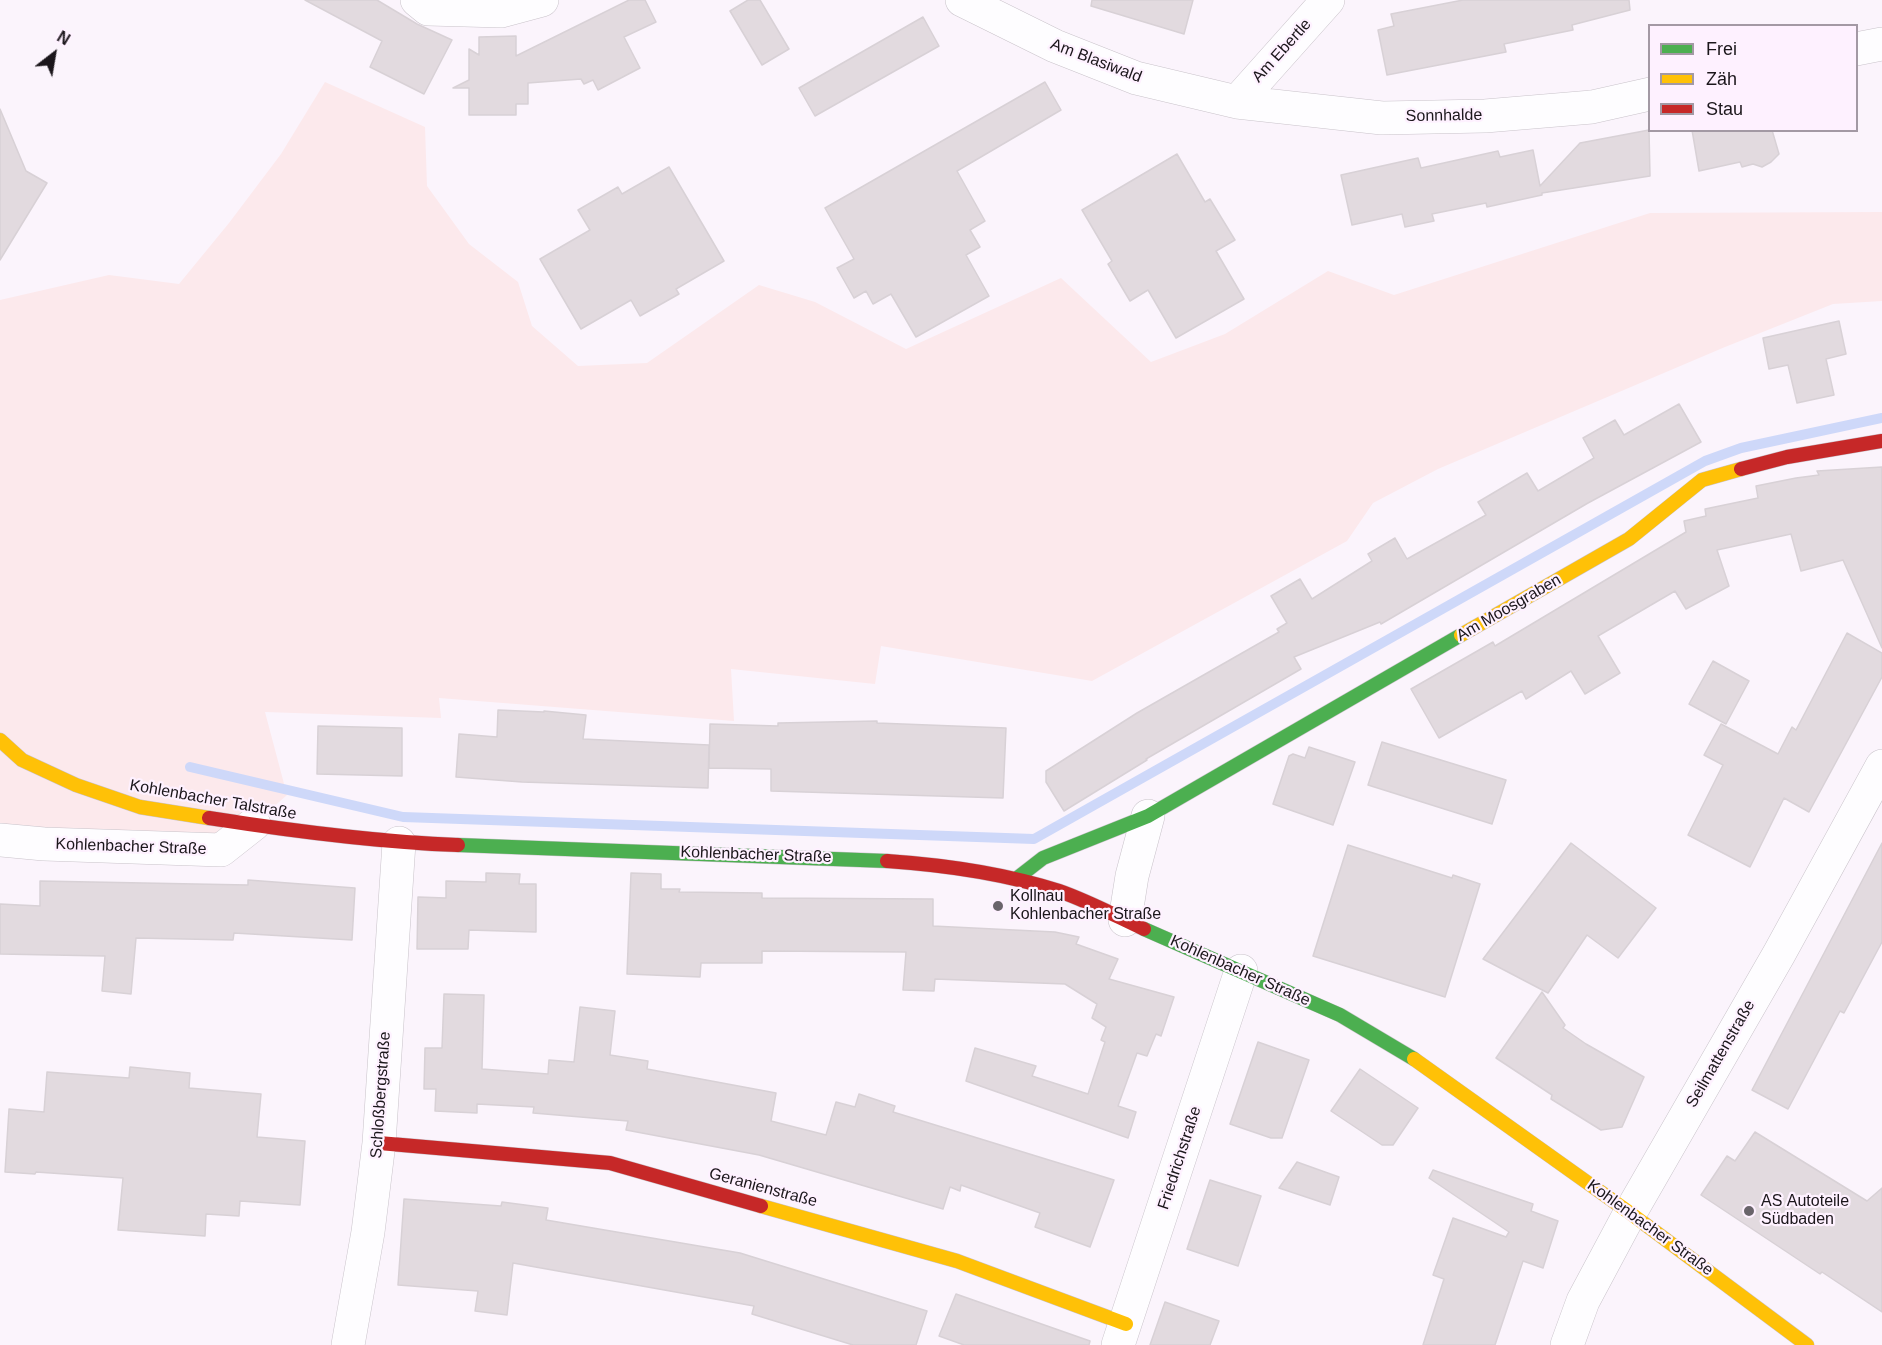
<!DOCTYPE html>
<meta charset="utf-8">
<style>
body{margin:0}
#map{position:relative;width:1882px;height:1345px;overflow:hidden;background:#fbf4fc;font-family:Arial,sans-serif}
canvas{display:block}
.legend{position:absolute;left:1648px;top:24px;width:210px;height:108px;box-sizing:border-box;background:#fef1ff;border:2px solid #a399a4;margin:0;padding:8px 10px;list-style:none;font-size:18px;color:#1b161b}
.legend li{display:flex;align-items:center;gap:12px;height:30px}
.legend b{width:30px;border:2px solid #a399a4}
.north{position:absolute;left:24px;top:24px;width:60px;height:60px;-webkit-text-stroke:4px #fef1ff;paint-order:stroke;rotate:31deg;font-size:16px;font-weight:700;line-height:24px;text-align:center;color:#1b161b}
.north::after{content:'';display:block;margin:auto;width:21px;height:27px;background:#1b161b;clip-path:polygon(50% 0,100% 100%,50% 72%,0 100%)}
</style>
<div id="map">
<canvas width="1882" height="1345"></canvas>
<ul class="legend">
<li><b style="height:8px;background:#4caf50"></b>Frei</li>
<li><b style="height:8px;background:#ffc107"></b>Zäh</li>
<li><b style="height:8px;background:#c62828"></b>Stau</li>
</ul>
<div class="north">N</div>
</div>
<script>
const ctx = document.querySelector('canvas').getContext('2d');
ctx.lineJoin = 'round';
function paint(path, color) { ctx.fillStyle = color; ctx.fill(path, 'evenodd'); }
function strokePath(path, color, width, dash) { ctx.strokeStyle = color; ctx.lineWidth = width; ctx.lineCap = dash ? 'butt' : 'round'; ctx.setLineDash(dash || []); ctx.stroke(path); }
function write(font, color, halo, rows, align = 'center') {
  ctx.font = font + ' Arial,sans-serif'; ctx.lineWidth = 4.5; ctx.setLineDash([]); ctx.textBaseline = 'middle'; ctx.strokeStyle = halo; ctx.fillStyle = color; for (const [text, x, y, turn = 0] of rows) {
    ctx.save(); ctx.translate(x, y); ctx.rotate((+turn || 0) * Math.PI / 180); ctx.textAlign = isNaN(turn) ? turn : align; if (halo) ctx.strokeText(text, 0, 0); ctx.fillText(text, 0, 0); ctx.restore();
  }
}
paint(new Path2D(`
 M 325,82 L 425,127 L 427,186 L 469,244 L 518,282 L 532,326 L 578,366 L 647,363 L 759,285 L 815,302 L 906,349 L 1061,278 L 1151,362 L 1225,334 L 1328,271 L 1394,295 L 1650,213 L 1882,212 L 1882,301 L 1833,304 L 1725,347 L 1438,469 L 1373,503 L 1347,541 L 1092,681 L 881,646 L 875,684 L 731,669 L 734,721 L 439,698 L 441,718 L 265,712 L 287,795 L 254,824 L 217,842 L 0,824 L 0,300 L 109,275 L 179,284 L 229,223 L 281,154 Z`), '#fce9ec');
strokePath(new Path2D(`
 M 190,767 L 403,817 L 1034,839 L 1705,461 L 1741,448 L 1882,418`), '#ced8f9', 10);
const building = new Path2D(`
 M 305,0 L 377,0 L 417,24 L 452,40 L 424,94 L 370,67 L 382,41 Z
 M 629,0 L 645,0 L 656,22 L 624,37 L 640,68 L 598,90 L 593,80 L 584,84 L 581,79 L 528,83 L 528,104 L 516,104 L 516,115 L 469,115 L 469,88 L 453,88 L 469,80 L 469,49 L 479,55 L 479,37 L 516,36 L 516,56 Z
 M 748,0 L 760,0 L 789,49 L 762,65 L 730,11 Z
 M 1092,0 L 1193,0 L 1184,34 L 1091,6 Z
 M 1463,0 L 1629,0 L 1630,10 L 1572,25 L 1573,30 L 1504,44 L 1506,52 L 1387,75 L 1378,30 L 1394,26 L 1391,14 Z
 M 923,17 L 939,46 L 815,116 L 799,88 Z
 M 1045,82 L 1061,110 L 957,171 L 985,221 L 970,230 L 980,247 L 966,255 L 989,296 L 916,337 L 891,294 L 873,304 L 866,291 L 854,298 L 837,268 L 854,259 L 825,208 Z
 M 0,109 L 26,171 L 47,183 L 0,260 Z
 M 1649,130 L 1650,176 L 1542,193 L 1542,195 L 1487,207 L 1486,203 L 1432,214 L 1434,221 L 1405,227 L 1402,214 L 1352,225 L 1341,175 L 1418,158 L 1421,168 L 1498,151 L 1500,157 L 1533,150 L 1540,186 L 1580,143 Z
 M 1692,130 L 1772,130 L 1779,154 L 1771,162 L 1762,167 L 1753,164 L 1742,167 L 1740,162 L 1699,171 Z
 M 1177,154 L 1205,202 L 1210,199 L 1235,240 L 1216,251 L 1244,299 L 1176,338 L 1148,290 L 1130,301 L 1108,264 L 1112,261 L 1082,210 Z
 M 669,167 L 724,261 L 676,289 L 679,294 L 640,316 L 631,300 L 581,329 L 540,259 L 590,230 L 578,210 L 618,187 L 622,194 Z
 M 1839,321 L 1846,354 L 1826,359 L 1834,395 L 1797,403 L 1788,365 L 1769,369 L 1763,338 Z
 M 1679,404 L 1701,442 L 1588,503 L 1381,624 L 1380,622 L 1294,657 L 1301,669 L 1146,759 L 1147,760 L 1064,811 L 1046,782 L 1046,771 L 1137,713 L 1279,632 L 1277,629 L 1287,623 L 1271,596 L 1300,579 L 1312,599 L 1372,561 L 1368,554 L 1395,538 L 1407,559 L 1486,515 L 1478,502 L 1527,473 L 1538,491 L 1594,458 L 1583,438 L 1615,420 L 1624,435 Z
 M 1882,467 L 1882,648 L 1843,560 L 1801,571 L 1791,534 L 1717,550 L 1729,586 L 1686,609 L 1675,591 L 1598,636 L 1620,673 L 1585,694 L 1571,671 L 1526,699 L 1522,691 L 1439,738 L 1411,689 L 1493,642 L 1495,646 L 1686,532 L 1684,521 L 1706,516 L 1705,509 L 1758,498 L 1756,486 L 1796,478 L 1819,475 L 1817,471 Z
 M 1847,633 L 1882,653 L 1882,677 L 1809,812 L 1784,798 L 1750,867 L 1688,835 L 1723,765 L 1704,755 L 1721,724 L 1778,754 L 1792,727 L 1796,730 Z
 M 1713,661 L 1749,681 L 1726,724 L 1689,704 Z
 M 498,710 L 544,712 L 544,711 L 586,715 L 583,739 L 709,745 L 708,788 L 522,782 L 456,777 L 459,734 L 497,737 Z
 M 877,721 L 877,723 L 1006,728 L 1003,798 L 771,791 L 771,769 L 709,768 L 710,724 L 778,726 L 778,723 Z
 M 318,726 L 402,728 L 402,776 L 317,774 Z
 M 1382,742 L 1506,780 L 1492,824 L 1368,785 Z
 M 1309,747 L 1355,762 L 1333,825 L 1273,804 L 1289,756 L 1293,754 L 1305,758 Z
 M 1571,843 L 1656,908 L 1618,958 L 1587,935 L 1548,993 L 1483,959 Z
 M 1882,843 L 1882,942 L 1844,1013 L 1840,1011 L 1788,1109 L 1752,1090 Z
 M 1348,845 L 1452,878 L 1453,875 L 1480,884 L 1445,997 L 1313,956 Z
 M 486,873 L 520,874 L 519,884 L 536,884 L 536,932 L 469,930 L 468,949 L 417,949 L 418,897 L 446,898 L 446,881 L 486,882 Z
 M 631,873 L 661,874 L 661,889 L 680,889 L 679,892 L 762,893 L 762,898 L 933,899 L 933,926 L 1055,932 L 1079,937 L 1076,944 L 1118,959 L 1109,979 L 1174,997 L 1161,1036 L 1156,1034 L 1147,1056 L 1137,1053 L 1118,1106 L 1136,1112 L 1128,1138 L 966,1081 L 975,1048 L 1036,1066 L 1032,1076 L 1088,1094 L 1105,1042 L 1101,1040 L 1106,1027 L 1092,1018 L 1097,1004 L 1065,984 L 935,979 L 934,991 L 903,990 L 906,952 L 762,951 L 762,963 L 701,963 L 700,977 L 627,974 Z
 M 248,880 L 355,888 L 352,940 L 234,933 L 233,940 L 136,938 L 131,994 L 102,991 L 105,956 L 0,954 L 0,904 L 40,906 L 40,881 L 248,885 Z
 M 1542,992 L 1565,1025 L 1563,1028 L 1586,1044 L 1644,1077 L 1622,1127 L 1601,1130 L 1551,1099 L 1552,1095 L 1496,1058 Z
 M 444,994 L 484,995 L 482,1069 L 548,1074 L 549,1060 L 574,1062 L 580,1007 L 615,1011 L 610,1055 L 648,1061 L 647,1069 L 776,1093 L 771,1121 L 826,1135 L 836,1102 L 855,1107 L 859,1094 L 895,1106 L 893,1112 L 1114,1180 L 1090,1247 L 1035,1227 L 1040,1213 L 961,1185 L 960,1191 L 950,1187 L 943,1209 L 759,1155 L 626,1130 L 628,1121 L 533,1113 L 534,1107 L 477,1104 L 477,1113 L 435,1111 L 436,1089 L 424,1089 L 425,1048 L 442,1048 Z
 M 1258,1042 L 1309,1060 L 1282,1138 L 1271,1138 L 1230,1124 Z
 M 130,1067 L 190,1073 L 189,1088 L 261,1094 L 257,1137 L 305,1141 L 300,1205 L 240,1201 L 239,1216 L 206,1214 L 205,1236 L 118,1230 L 123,1178 L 36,1172 L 35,1174 L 5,1172 L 9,1109 L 44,1112 L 47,1072 L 129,1078 Z
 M 1360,1069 L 1418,1108 L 1393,1145 L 1382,1145 L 1331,1111 Z
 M 1755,1132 L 1867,1201 L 1882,1188 L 1882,1312 L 1822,1272 L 1820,1274 L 1701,1195 L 1727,1156 L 1735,1161 Z
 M 1297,1162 L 1339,1177 L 1330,1205 L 1279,1188 Z
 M 1433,1170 L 1533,1204 L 1531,1211 L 1558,1221 L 1543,1268 L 1523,1261 L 1495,1345 L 1423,1345 L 1444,1279 L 1433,1275 L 1453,1218 L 1506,1237 L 1509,1232 L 1429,1178 Z
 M 1210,1180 L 1261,1196 L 1238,1266 L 1187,1249 Z
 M 404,1199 L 501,1206 L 502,1202 L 548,1208 L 546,1220 L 740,1253 L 927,1311 L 916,1345 L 853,1345 L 752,1314 L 754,1306 L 513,1263 L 507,1315 L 475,1311 L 478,1291 L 398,1285 Z
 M 956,1294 L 1090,1341 L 1089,1345 L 964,1345 L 939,1336 Z
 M 1165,1302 L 1219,1321 L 1210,1345 L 1150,1345 Z`);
paint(building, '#e2dadf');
strokePath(building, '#d8d1d6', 1.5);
const street = new Path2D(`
 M 417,0 L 428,9 L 501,11 L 542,0
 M 962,0 L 1055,46 L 1136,78 L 1237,102 L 1382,118 L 1485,116 L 1592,107 L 1650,94
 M 1856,49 L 1882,44
 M 1237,102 L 1328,0
 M 0,840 L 44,844 L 221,850 L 254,824
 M 1125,920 L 1132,876 L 1148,816
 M 348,1345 L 368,1232 L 379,1143 L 399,843
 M 1118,1345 L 1241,971
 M 1567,1345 L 1583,1301 L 1630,1213 L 1779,954 L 1882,766`);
const fast = new Path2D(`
 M 458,845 L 887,861
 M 1016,879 L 1043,858 L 1148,816 L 1461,635
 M 1144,929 L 1340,1015 L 1414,1059`);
const slow = new Path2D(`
 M 1461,635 L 1629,539 L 1702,480 L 1741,469
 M 0,740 L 22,760 L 76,785 L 140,807 L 209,818
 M 1414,1059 L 1630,1213 L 1807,1345
 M 761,1206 L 957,1261 L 1126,1324`);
const jam = new Path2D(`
 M 1741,469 L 1787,457 L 1882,441
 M 209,818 C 292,831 374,842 458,845
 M 887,861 C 945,865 1003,873 1059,891 C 1088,901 1116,916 1144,929
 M 379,1143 L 610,1163 L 761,1206`);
strokePath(street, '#c9c3ca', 34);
strokePath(fast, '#c9c3ca', 15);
strokePath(slow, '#c9c3ca', 15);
strokePath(jam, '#c9c3ca', 15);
strokePath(street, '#fefdff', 33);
strokePath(fast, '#4caf50', 14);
strokePath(slow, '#ffc107', 14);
strokePath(jam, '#c62828', 14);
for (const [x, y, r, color] of [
 [998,906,6,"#69646a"],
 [1749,1211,6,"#69646a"]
]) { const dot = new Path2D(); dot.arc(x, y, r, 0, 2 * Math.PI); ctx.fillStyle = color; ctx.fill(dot); strokePath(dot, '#fef1ff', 2); }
write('16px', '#1b161b', '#fef1ff', [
 ["Am Ebertle",1282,51,-48],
 ["Am Blasiwald",1096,61,21],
 ["Sonnhalde",1444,116,-1],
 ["Am Moosgraben",1509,608,-30],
 ["Kohlenbacher Talstraße",213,800,10],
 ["Kohlenbacher Straße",131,847,2],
 ["Kohlenbacher Straße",756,855,2],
 ["Kohlenbacher Straße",1240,971,24],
 ["Seilmattenstraße",1721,1054,-60],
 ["Schloßbergstraße",381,1095,-86],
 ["Friedrichstraße",1180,1158,-72],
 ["Geranienstraße",763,1188,15],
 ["Kohlenbacher Straße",1650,1228,36]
]);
write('16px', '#1b161b', '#fef1ff', [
 ["Kollnau",1010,897],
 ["Kohlenbacher Straße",1010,915],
 ["AS Autoteile",1761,1202],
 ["Südbaden",1761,1220]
], 'left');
</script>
